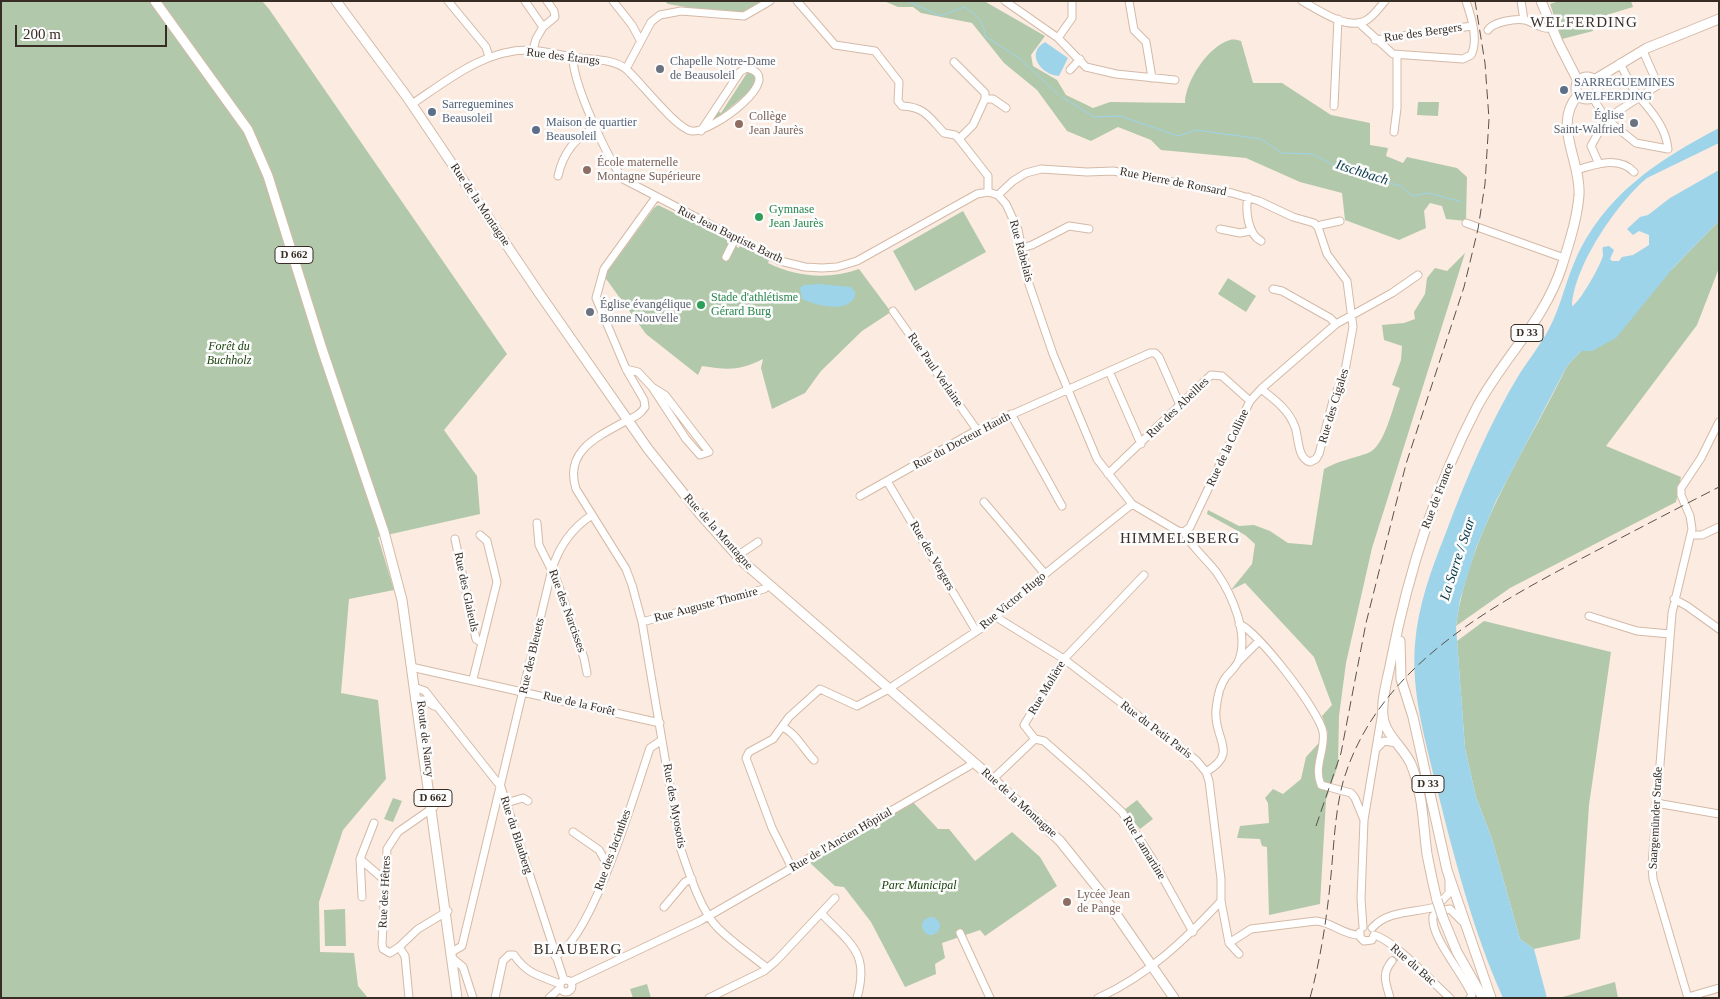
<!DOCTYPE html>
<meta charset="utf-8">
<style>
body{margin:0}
#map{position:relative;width:1720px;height:999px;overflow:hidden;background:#fcebe0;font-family:Georgia,serif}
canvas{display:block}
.frame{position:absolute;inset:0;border:2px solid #372d25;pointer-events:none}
.scale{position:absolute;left:15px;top:25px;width:152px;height:22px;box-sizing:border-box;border:2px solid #372d25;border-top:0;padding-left:6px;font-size:15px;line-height:18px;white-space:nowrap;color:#372d25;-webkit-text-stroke:4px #fcfcfc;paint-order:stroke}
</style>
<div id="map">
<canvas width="1720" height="999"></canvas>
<div class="frame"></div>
<div class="scale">200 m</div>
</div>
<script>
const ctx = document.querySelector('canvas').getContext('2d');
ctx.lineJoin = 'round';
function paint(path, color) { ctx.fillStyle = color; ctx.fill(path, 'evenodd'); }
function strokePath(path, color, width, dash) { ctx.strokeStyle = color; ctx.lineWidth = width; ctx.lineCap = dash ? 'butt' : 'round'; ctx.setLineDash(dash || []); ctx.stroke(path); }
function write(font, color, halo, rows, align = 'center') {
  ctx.font = font + ' Georgia,serif'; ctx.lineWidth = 5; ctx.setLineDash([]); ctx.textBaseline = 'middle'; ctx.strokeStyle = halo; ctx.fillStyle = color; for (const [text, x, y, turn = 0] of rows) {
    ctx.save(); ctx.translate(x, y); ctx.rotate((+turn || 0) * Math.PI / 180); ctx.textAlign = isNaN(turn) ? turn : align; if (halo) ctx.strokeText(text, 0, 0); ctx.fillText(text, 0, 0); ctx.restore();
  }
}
paint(new Path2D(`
 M 1,1 L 262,1 L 269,9 L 507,354 L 444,430 L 477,476 L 480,514 L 378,537 L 394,590 L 349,599 L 341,693 L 378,700 L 386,779 L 343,830 L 319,902 L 320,952 L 354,953 L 358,986 L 368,998 L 1,998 Z
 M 665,1 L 762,1 L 748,11 L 729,14 L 668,4 Z
 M 884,1 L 984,1 L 1045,36 L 1031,55 L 1033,66 L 1057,80 L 1066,95 L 1093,108 L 1110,102 L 1185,103 C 1185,82 1208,46 1230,40 C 1233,39 1238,40 1241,41 L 1253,83 L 1282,83 L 1331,115 L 1370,123 L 1370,145 L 1388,148 L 1386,156 L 1403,163 L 1407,157 L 1457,168 L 1467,177 L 1466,221 L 1446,219 L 1442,206 L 1430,203 L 1424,211 L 1426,228 L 1399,240 L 1345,220 L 1342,193 L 1300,182 L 1246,158 L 1161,150 L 1151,140 L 1118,127 L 1091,141 L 1067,131 L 1037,90 L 1004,63 L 972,23 L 921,13 L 913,7 L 898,7 Z
 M 1559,1 L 1631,1 L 1633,7 L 1590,20 L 1593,31 L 1562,39 L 1550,4 Z
 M 747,73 L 753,73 L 757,78 L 756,86 L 713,122 L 711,121 L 717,111 L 721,113 Z
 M 1418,102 L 1439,102 L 1438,116 L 1417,115 Z
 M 658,205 L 730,240 L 729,243 L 739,248 L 740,245 L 769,260 L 768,263 C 797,277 828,280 859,269 L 891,312 L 862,331 L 821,371 L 805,393 L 772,409 L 761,368 L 763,359 C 739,371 728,370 702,366 L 698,375 L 646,334 L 604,276 L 654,208 Z
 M 963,211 L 986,252 L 915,291 L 893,251 Z
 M 1719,221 L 1719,268 L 1697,325 L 1606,446 L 1681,477 L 1676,502 L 1510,588 L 1456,626 C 1469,531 1526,451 1567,366 L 1581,351 L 1592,351 Z
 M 1465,253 L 1372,548 L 1346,663 L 1339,716 L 1338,765 L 1326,800 L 1320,904 L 1269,915 L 1267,847 L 1262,846 L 1260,839 L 1237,838 L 1240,826 L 1269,823 L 1268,803 L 1265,798 L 1273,789 L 1283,794 L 1301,779 L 1306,757 L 1328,733 L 1322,716 L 1332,705 L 1314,657 L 1245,583 L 1231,590 L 1252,564 L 1255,544 L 1245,535 L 1207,514 L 1208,510 L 1239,526 L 1254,525 L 1270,531 L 1288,543 L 1312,545 L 1324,469 C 1340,460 1352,459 1368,453 C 1385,447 1393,405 1400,388 L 1392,385 L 1401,360 L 1402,346 L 1384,340 L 1382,325 L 1404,323 L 1415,319 L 1414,312 L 1425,294 L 1427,278 L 1435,268 L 1447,271 Z
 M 1228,278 L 1256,296 L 1246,312 L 1218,294 Z
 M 1484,621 L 1611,652 L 1589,805 L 1580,939 L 1534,949 L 1520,939 L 1492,839 L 1476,797 L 1465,748 L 1457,641 Z
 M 393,798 L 402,801 L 393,822 L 384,819 Z
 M 1137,800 L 1153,819 L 1140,829 L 1124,810 Z
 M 913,802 L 938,829 L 949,829 L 975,861 L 1012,832 L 1040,857 L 1057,886 L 985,936 L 980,930 L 942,943 L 945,958 L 935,964 L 936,974 L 905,987 L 871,922 L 844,887 L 835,886 L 809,862 Z
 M 345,909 L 346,946 L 325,946 L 324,910 Z
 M 1615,982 L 1618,998 L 1559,998 Z
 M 647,984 L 651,998 L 633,998 L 630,989 Z`), '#b1c8ab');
paint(new Path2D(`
 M 1045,42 L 1068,58 L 1059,76 C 1041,75 1025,53 1045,42 Z
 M 1719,128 L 1719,143 L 1647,178 C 1617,203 1574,266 1572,306 C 1579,304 1602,263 1603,255 C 1603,252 1602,250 1603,247 L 1609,246 L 1614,250 L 1610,259 L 1612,261 L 1619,261 L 1622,257 L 1633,255 L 1649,245 L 1649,235 L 1639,231 L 1633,235 L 1627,229 L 1640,217 L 1648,215 L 1670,198 L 1719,170 L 1719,221 L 1673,268 L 1616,338 L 1592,351 L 1581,351 L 1567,366 L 1496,501 L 1476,548 L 1460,600 L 1456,626 L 1465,748 L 1476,797 L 1492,839 L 1520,939 L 1534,949 L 1547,998 L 1503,998 C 1473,931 1454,857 1436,785 C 1425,739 1411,692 1415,644 C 1418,606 1431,570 1445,535 C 1466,479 1489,424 1520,373 C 1528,361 1537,349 1545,336 C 1559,313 1564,287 1574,263 C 1602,196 1658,160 1719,128 Z
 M 819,284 L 851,287 L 855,292 L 855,297 C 845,314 816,305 802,299 L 800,288 L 804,285 Z
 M922 926a9 9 0 1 1 18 0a9 9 0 1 1-18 0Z`), '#9ed4ea');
strokePath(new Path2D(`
 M 908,1 L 940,16 L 964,7 C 976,14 984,21 985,36 L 1019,58 L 1059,95
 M 1062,97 L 1094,117 L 1120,116 L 1178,136 L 1196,130 L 1261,139 L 1282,153 L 1312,154 L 1346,171 L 1401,186 L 1412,196 L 1428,193 L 1462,202`), '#9ed4ea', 1);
strokePath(new Path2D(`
 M 1392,961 L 1398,956`), '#d5c5bb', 7, [7, 3.5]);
const minor = new Path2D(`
 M 448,1 L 486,47 L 489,57
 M 525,1 L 543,27 L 536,39 L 533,50
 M 613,1 L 632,25 L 640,40
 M 797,1 L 835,45 L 875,51 L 899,82 L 898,101 L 902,106 C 925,107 929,117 944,133 L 955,135 L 959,139 L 988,176 L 988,192
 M 1005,1 L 1058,38 L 1086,67 L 1116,74 L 1175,80
 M 1129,1 L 1134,30 L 1146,42 L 1152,78
 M 1302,1 C 1319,10 1346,30 1365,21 C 1373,17 1379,8 1385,1
 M 1521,1 L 1524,20
 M 1359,23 L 1393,54 L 1463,59 L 1471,55 C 1479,40 1471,16 1466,1
 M 543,27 L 555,17 L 554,11 L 547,1
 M 1488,30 C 1493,22 1516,18 1525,20 C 1535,23 1542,30 1552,28
 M 1058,38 L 1072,18 L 1072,1
 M 1375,40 L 1472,26
 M 573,58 C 573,84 607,157 623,179 L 780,261 L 805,267 L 822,268 L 837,267 L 857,261 L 977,194 L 988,192 L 998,195 L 1006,204 L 1018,230 L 1029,284 L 1053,354 L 1097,459 L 1132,504 L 1178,531 L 1184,532 C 1192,548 1206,558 1217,573 C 1232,595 1250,635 1238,662 C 1235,668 1229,673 1226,677 C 1219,686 1217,699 1216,710 C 1213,739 1240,752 1206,772
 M 954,62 L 985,93 L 985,99
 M 626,69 L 651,22 L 660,15 L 681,11 L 744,16 L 770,1
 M 1070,70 L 1080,59
 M 1593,98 L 1606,119 L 1636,143 L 1668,149 C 1666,128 1653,113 1640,98 C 1631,88 1626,75 1620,63
 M 412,104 C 448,80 485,49 530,50 C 547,51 563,56 579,58 C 594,60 614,59 626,69 C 640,81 676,129 692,131 C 710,134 790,76 746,68 L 740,72 L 701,131
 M 1334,106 L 1338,19
 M 1394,132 L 1397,108 L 1397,55
 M 959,139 L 973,125 L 985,99 L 993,99 L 1006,108
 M 1599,164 L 1591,146 L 1606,119 L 1658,85 L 1643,51
 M 1577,170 C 1595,164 1619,156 1634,172
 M 558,176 C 563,153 575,137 596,127
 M 998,195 L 1013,181 L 1026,173 L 1041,169 L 1087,172 L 1113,171 L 1232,193 L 1259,201 L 1293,217 L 1314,223 L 1318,227 L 1327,254 L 1347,281 L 1353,327 L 1344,376 L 1334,397 L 1319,454 L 1316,459 L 1310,462 C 1297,458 1299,438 1295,427 C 1289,410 1275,400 1261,389
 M 656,197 L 604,269 L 596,298 L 626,369 L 644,400 L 645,407 C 640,415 634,417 626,421 C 597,437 564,451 576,489 L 626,569 L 632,585 L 642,622 L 680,847 C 688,870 701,912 718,928 C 733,943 751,955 767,968
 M 1248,197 C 1245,211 1248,234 1261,241
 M 1466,223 L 1564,258
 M 1318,227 L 1321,225 L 1340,221
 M 1220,229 L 1240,233 L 1250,231
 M 1022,248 L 1032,245 L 1069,226 L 1089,229
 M 726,257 L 735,239
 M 1273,289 L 1282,291 L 1330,318 L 1336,324
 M 893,311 L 977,430
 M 626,369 L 638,372 L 652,387 L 665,395 L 709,452 L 700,455 L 686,439 L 652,387
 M 1109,371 L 1141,444
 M 1011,414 L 1062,506
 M 1108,474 L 1211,375 L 1222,376 L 1250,401
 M 887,481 L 976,631
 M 860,496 L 977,430 L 1150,353 L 1155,353 L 1159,357 L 1180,405
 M 984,502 L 1045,574
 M 537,523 L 539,545 L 557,581 L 584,658 L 587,673
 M 1184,532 L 1190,527 L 1250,401 L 1261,389 L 1336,324 L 1392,293 L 1418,275
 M 1691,535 L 1702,535 L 1719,527
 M 455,539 L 476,639 L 482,643
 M 737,556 L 758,542
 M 1674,599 L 1687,606 L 1719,629
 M 1589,616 L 1637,631 L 1670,634
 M 996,617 L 1064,659 L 1196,760 L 1206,772 L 1209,781 L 1221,879 L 1221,901 C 1185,940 1147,976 1098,998
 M 642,622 L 764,589 L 769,585
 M 1239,624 C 1257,630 1320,712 1323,732 C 1326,749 1313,767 1321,785 L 1351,793 L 1355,798 L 1364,820
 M 1238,662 L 1259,641
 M 411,667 L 660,723
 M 473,679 L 497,582 L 487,541 L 480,535
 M 414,687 L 425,691 L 501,787 L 564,980
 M 415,700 L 425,700 L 434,706
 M 782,727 C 795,732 804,750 814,760
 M 1035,739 L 1044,741 L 1086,778 L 1122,812 L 1153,860 L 1193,932
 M 1377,748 L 1384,741 L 1397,743
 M 993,779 L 1035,739 L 1024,725 L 1064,659 L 1144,575
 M 506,803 L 523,798 L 528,801
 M 1656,803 L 1719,814
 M 374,823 L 360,859 L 381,877 L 386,878
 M 573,832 L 599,850 L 608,866
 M 360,859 L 362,897
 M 792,868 L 772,828 L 746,758 L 749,752 L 773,739 L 789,717 L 820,689 L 857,706 L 887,690 L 986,625 L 1045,574 L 1132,504
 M 1221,901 L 1229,943 L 1239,954
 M 664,907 L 685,882 L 692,879
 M 821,913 C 850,944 870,952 857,998
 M 1464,923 L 1450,909 L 1439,911 L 1433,916 C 1430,937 1463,973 1472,995 L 1470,998
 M 1363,927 L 1361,899 L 1364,820 L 1382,712
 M 1372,928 C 1388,910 1413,913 1436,907 L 1449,893 L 1449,880
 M 1360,932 L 1360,937 L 1364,941 L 1372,940 L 1374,935
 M 960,933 L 990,998
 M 1374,935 C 1394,940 1433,983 1450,998
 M 1229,943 L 1251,929 L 1316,921 C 1332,922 1343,935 1359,935
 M 399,947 L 390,953 L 383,949 L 382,944 L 387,849 L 398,832 L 434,807
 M 450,953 L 462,946 L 552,569 C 559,547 572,528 592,515
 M 555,956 C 592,940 636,789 650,748 L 662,740
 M 451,957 L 463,967 L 473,998
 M560 986a6 6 0 1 1 12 0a6 6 0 1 1-12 0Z
 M 571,982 L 700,921 L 969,766 L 973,761
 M 1688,997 L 1719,988
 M 409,998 L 405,956 L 399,947 L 418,929 L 448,911
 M 495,998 L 503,961 L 509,955 L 514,955 C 528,975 539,975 560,984
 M 549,998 L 560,988
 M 709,998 L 764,971 L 776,961 L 835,898
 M 1390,998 C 1386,983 1381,974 1392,961
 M 1688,998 L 1653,879 L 1652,865 L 1672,613 L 1692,529 L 1690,516 L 1681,495 L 1681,488 L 1701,458 L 1719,422`);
const major = new Path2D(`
 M 155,1 L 248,130 L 268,176 L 322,349 L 384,532 L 402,600 L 457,998
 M 336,1 L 407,97 L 539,293 L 648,449 L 700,514 L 742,561 L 993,779 L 1060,841 L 1100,891 L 1174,998
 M 1541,1 L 1558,42 L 1578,81
 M1576 88a11 11 0 1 1 22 0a11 11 0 1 1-22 0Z
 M 1594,80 L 1647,48 L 1719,19
 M 1400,641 L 1401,679 L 1413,717 L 1447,870 L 1491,998
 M 1437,900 C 1433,885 1430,869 1427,854 C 1423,824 1423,793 1411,764 C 1404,748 1385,735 1383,716 C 1381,699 1388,678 1391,661 C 1408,573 1436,486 1477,407 C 1503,358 1545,320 1562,266 C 1569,243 1577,220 1579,195 C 1581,160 1552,125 1578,95
 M 1443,918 L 1457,952 L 1483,998`);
strokePath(minor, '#d4baa7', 9);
strokePath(major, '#d4baa7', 11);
strokePath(minor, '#fff', 7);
strokePath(major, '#fff', 9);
strokePath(new Path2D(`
 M 1316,826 L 1341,753 L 1366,623 L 1406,464 L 1464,287 L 1478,229 L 1485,184 L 1489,119 L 1485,63 L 1475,1
 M 1310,998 C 1321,957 1327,917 1331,875 C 1334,844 1335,812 1343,782 C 1377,666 1493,605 1592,553 C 1634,531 1676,509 1719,487`), '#5c5148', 1, [10, 5]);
const majorBridge = new Path2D(`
 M 1437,900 L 1443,918`);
strokePath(majorBridge, '#d4baa7', 11, []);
strokePath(majorBridge, '#fff', 9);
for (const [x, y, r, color] of [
 [660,69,5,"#6b7280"],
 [1564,90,5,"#5c6f8a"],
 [432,112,5,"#5c6f8a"],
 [1634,123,5,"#6b7280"],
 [739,124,5,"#8d6e63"],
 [536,130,5,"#5c6f8a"],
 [587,170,5,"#8d6e63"],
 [759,217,5,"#2e9e5b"],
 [701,305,5,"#2e9e5b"],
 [590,312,5,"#6b7280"],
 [1067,902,5,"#8d6e63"]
]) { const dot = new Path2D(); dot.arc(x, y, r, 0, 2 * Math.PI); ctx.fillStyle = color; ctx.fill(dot); strokePath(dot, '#fcfcfc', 2); }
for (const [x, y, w] of [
 [294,255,38],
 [1527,333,32],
 [1428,784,32],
 [433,798,38]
]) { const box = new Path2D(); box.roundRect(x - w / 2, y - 8.5, w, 17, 4); ctx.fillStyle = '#fcfcfc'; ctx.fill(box); strokePath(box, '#372d25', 1); }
write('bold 11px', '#372d25', null, [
 ["D 662",294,255],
 ["D 33",1527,333],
 ["D 33",1428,784],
 ["D 662",433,798]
]);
write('12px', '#372d25', '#fcfcfc', [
 ["Rue des Bergers",1423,33,-8],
 ["Rue des Étangs",563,57,7],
 ["Rue Pierre de Ronsard",1173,182,11],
 ["Rue de la Montagne",480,205,56],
 ["Rue Jean Baptiste Barth",730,235,26],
 ["Rue Rabelais",1021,251,75],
 ["Rue Paul Verlaine",935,370,55],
 ["Rue des Cigales",1334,406,-73],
 ["Rue des Abeilles",1178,408,-44],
 ["Rue du Docteur Hauth",962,441,-28],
 ["Rue de la Colline",1228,448,-65],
 ["Rue de France",1438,496,-69],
 ["Rue de la Montagne",718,532,48],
 ["Rue des Vergers",932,556,60],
 ["Rue des Glaieuls",466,592,78],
 ["Rue Victor Hugo",1013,601,-40],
 ["Rue Auguste Thomire",706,605,-15],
 ["Rue des Narcisses",567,611,70],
 ["Rue des Bleuets",532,656,-77],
 ["Rue Molière",1047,688,-59],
 ["Rue de la Forêt",579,704,13],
 ["Rue du Petit Paris",1156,730,37],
 ["Route de Nancy",425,739,83],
 ["Rue de la Montagne",1019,803,42],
 ["Rue des Myosotis",674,806,80],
 ["Saargemünder Straße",1656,818,-87],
 ["Rue du Blauberg",516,835,72],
 ["Rue de l'Ancien Hôpital",841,840,-30],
 ["Rue Lamartine",1144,848,59],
 ["Rue des Jacinthes",613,850,-70],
 ["Rue des Hêtres",385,892,-87],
 ["Rue du Bac",1413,965,41]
]);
write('12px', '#5b616d', '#fcfcfc', [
 ["Chapelle Notre-Dame",670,62],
 ["de Beausoleil",670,76],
 ["Église",1624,116,"right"],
 ["Saint-Walfried",1624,130,"right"],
 ["Église évangélique",600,305],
 ["Bonne Nouvelle",600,319]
], 'left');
write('12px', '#4e5e75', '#fcfcfc', [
 ["SARREGUEMINES",1574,83],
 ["WELFERDING",1574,97],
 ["Sarreguemines",442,105],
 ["Beausoleil",442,119],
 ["Maison de quartier",546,123],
 ["Beausoleil",546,137]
], 'left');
write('12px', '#785e54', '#fcfcfc', [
 ["Collège",749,117],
 ["Jean Jaurès",749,131],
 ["École maternelle",597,163],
 ["Montagne Supérieure",597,177],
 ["Lycée Jean",1077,895],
 ["de Pange",1077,909]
], 'left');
write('12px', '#27864d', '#fcfcfc', [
 ["Gymnase",769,210],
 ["Jean Jaurès",769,224],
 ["Stade d'athlétisme",711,298],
 ["Gérard Burg",711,312]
], 'left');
write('italic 12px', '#19420c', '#fcfcfc', [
 ["Forêt du",229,347],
 ["Buchholz",229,361],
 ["Parc Municipal",919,886]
]);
write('italic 14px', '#033645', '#fcfcfc', [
 ["Itschbach",1362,173,18],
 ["La Sarre / Saar",1458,559,-72]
]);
ctx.letterSpacing = '1px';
write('15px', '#372d25', '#fcfcfc', [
 ["WELFERDING",1584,23],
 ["HIMMELSBERG",1180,539],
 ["BLAUBERG",578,950]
]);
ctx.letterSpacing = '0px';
</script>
